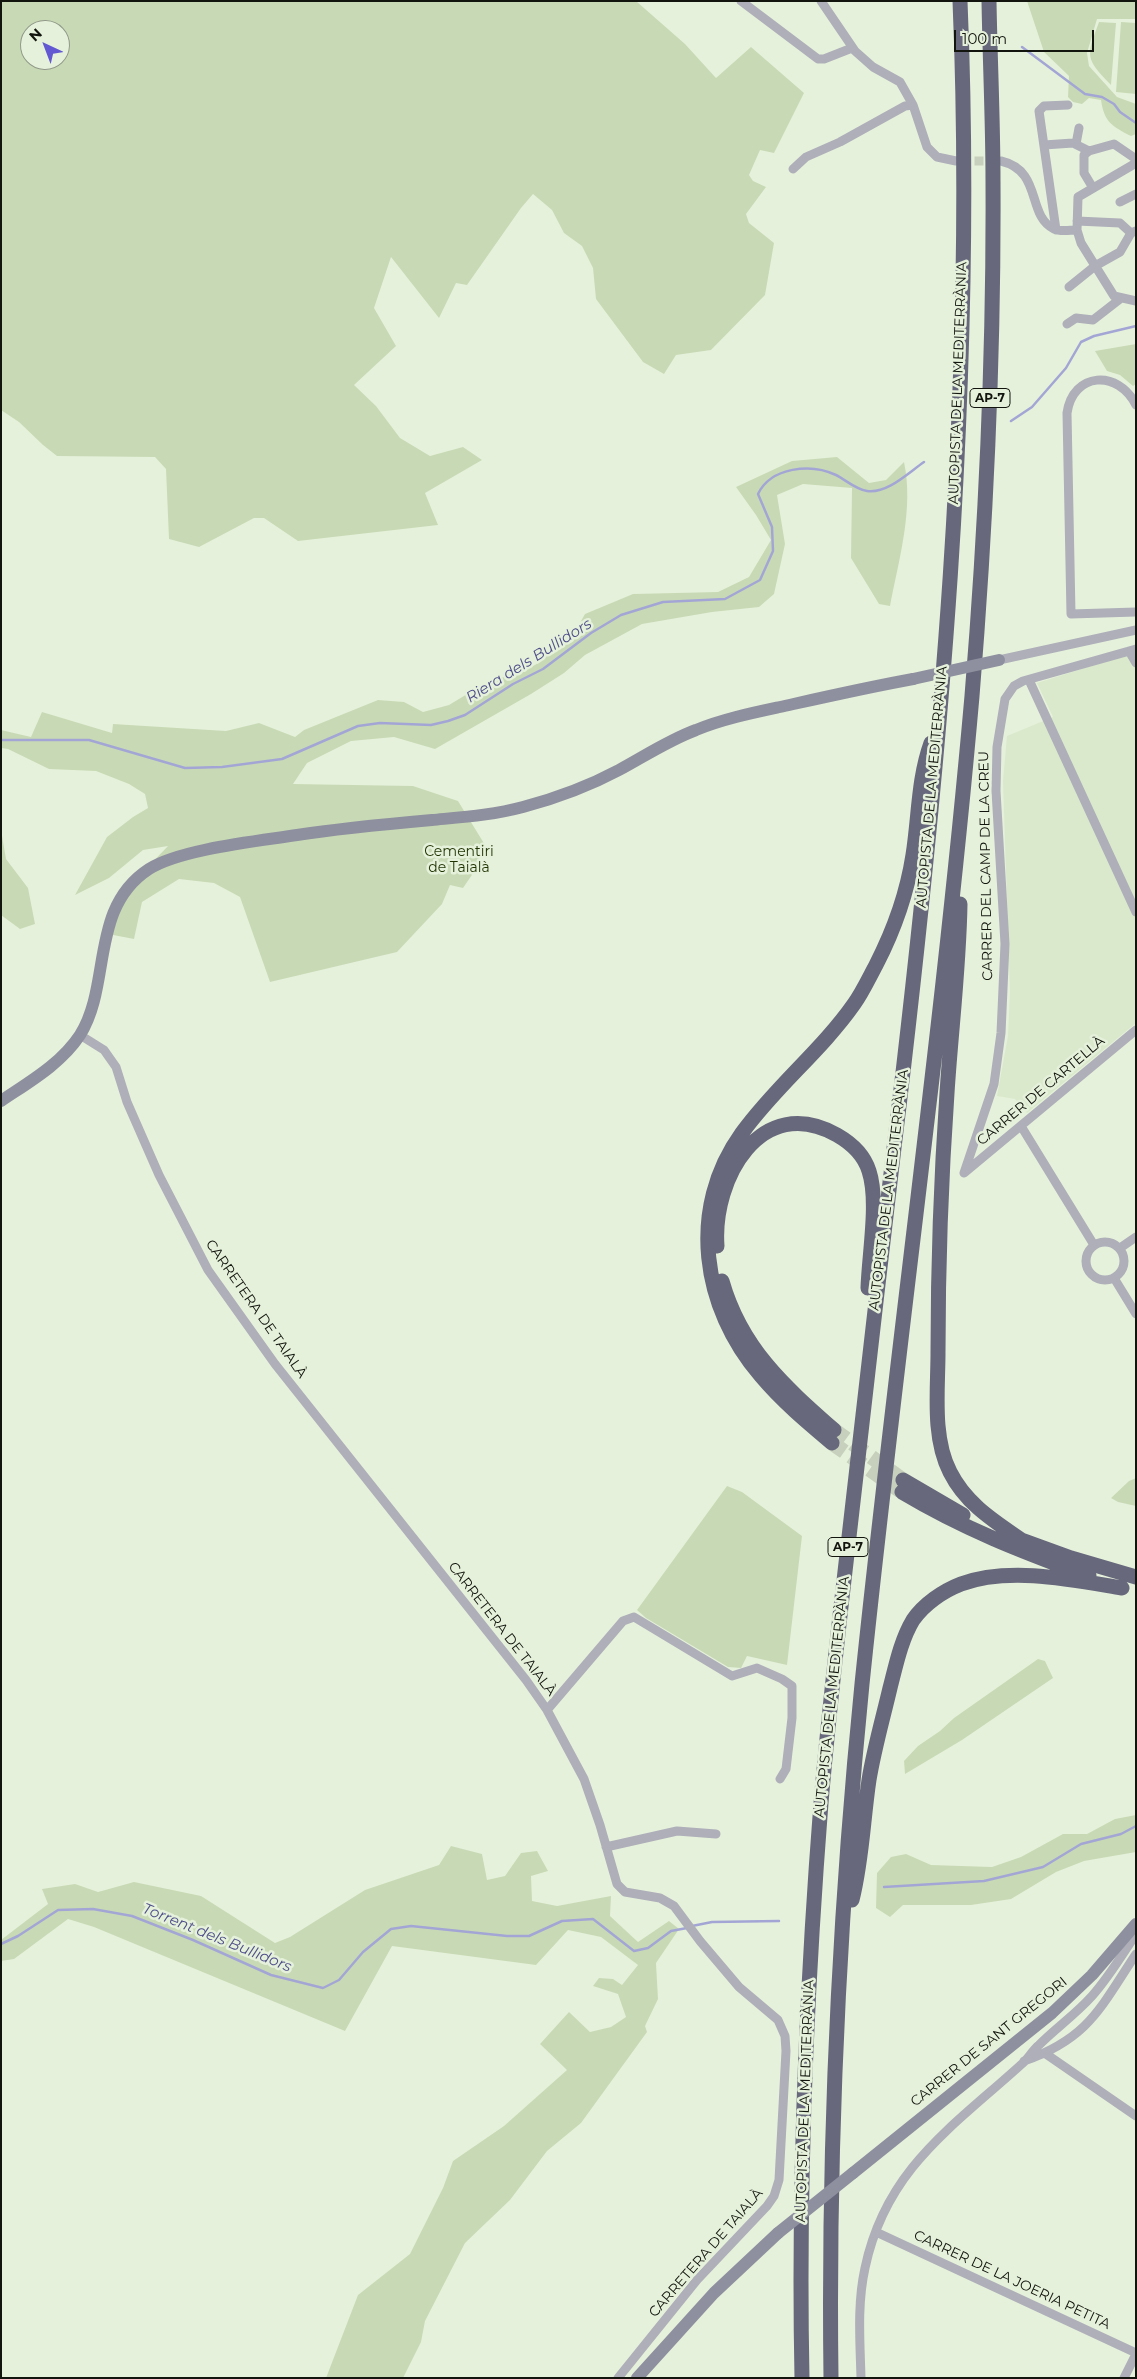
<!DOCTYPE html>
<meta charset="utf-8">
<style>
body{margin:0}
#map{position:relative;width:1137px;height:2379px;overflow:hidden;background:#e6f1db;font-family:Montserrat,sans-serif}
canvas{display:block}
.frame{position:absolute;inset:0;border:2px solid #11150d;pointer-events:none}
.north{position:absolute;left:20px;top:20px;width:50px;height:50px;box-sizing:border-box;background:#e6f1db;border:1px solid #919989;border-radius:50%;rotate:317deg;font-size:14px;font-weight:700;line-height:20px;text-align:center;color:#11150d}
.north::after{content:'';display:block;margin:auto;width:18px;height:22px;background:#6258d1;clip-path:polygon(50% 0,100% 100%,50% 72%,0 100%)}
.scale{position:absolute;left:954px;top:30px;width:140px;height:22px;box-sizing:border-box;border:2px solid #11150d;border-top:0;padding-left:6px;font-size:15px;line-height:18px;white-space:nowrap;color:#11150d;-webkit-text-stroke:4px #e6f1db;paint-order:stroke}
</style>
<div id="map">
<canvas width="1137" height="2379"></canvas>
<div class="frame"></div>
<div class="north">N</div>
<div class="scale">100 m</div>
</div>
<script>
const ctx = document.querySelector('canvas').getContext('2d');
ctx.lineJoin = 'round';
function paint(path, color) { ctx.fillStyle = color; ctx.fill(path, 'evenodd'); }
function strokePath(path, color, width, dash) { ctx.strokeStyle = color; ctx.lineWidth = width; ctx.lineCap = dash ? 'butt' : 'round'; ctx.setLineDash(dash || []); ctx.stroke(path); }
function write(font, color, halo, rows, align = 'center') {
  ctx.font = font + ' Montserrat,sans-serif'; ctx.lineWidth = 5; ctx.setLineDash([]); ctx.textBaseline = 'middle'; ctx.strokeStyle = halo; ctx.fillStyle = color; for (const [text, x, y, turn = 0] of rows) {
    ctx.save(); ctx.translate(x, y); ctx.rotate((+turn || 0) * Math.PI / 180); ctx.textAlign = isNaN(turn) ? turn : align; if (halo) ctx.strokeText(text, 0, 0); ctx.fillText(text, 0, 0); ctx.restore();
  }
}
paint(new Path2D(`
 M 1136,652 L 1136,1023 L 1027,1113 L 1015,1099 L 997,1096 L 1008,1036 L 1010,992 L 1003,781 L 1007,736 L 1053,717 L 1037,683 Z`), '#dae9cc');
paint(new Path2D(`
 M 1,1 L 636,1 L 685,44 L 716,78 L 751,47 L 804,93 L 774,153 L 760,150 L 749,175 L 753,181 L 766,187 L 746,214 L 749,223 L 774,243 L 765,295 L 711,350 L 676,355 L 664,374 L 643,362 L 596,299 L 593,268 L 582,246 L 564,233 L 552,210 L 533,194 L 521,208 L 467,285 L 456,283 L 439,318 L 391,257 L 374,308 L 396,346 L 354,385 L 376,406 L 400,438 L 430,456 L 463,447 L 482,460 L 425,493 L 438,525 L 298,541 L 264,518 L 254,518 L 199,547 L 169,539 L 166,469 L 155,457 L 57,456 L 43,445 L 19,422 L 1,410 ZM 30,30 L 60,30 L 60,60 L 30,60 Z
 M 1027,1 L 1136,1 L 1136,19 L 1097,19 L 1087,53 L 1089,66 L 1117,97 L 1136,104 L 1136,134 L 1131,136 C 1111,126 1104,121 1101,100 L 1089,98 L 1082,104 L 1073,102 L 1068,97 L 1069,76 L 1044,52 Z
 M 1099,22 L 1116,23 L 1111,85 C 1085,58 1086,57 1099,22 Z
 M 1121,22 L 1136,23 L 1136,94 L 1116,92 Z
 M 1136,344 L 1136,384 L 1133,386 L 1120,375 L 1107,371 L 1095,351 Z
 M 837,457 L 869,483 L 886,480 L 904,462 C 914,509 899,559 890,606 L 879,604 L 851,558 L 852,488 L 803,484 L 777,495 L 785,544 L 774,594 L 759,607 L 712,612 L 642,624 L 585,655 L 564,673 L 531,694 L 435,749 L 394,737 L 351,741 L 307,763 L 293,784 L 413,786 L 458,801 L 485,845 L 474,872 L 463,888 L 450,885 L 442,904 L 397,952 L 270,982 L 240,897 L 214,883 L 179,879 L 142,902 L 134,939 L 108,934 L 117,899 L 168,846 L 143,850 L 109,878 L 75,895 L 107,837 L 133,817 L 148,808 L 145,794 L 129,784 L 96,771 L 49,769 L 8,749 L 1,748 L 1,730 L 31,737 L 42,712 L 112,733 L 113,724 L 226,731 L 259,723 L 295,737 L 304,730 L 378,700 L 404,702 L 423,712 L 449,705 L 482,685 L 535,665 L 572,637 L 585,614 L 633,594 L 718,592 L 749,577 L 771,540 L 756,515 L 736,487 L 792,461 Z
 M 1,830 L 6,859 L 28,888 L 35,924 L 20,929 L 1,915 Z
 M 1136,1478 L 1136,1506 L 1118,1502 L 1111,1498 L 1129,1481 Z
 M 727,1486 L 742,1492 L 802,1536 L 787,1665 L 747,1656 L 741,1668 L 728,1667 L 646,1618 L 637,1610 Z
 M 1038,1659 L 1045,1661 L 1053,1678 L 962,1740 L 905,1774 L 904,1761 L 918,1746 L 940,1731 L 954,1718 Z
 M 1136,1815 L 1136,1852 L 1084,1861 L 1056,1872 L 1011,1899 L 971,1905 L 903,1905 L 890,1917 L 876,1908 L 877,1873 L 891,1857 L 906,1854 L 931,1865 L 992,1867 L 1021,1857 L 1063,1834 L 1087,1834 L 1115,1819 Z
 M 451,1846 L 482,1854 L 487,1880 L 505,1876 L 521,1853 L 537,1851 L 548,1871 L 531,1876 L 532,1901 L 557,1906 L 611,1896 L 610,1916 L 638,1942 L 669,1921 L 679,1929 L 656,1963 L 658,1999 L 645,2026 L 647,2032 L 581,2123 L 547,2151 L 510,2200 L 465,2243 L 425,2321 L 421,2342 L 403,2378 L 326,2378 L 358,2295 L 410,2254 L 443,2188 L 453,2161 L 504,2126 L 567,2070 L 540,2044 L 569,2012 L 590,2032 L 611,2027 L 626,2017 L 618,1994 L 593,1986 L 599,1978 L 613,1979 L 622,1985 L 638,1965 L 601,1937 L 568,1930 L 536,1965 L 392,1946 L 345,2031 L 94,1927 L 68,1919 L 14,1959 L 1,1961 L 1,1940 L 48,1904 L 42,1889 L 75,1884 L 98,1892 L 134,1882 L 201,1896 L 275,1943 L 290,1937 L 365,1890 L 439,1865 Z`), '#c8dab5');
strokePath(new Path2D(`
 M 1022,47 L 1085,94 L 1102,97 L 1114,104 L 1120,112 L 1136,123
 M 1011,421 L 1032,407 L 1066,368 L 1081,342 L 1094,336 L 1136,326
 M 1,740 L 89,740 L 185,768 L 222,767 L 282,759 L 358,726 L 380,723 L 431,725 L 448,721 L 465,715 L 513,684 L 543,669 L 591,633 L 621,615 L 663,602 L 725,599 L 760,580 L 773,551 L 772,527 L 758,494 C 771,467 811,463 836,475 C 846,480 855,489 867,491 C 887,494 908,473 924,462
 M 884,1887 L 984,1881 L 1043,1867 L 1081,1844 L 1121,1834 L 1136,1826
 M 692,1926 L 712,1922 L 779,1921
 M 1,1944 L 18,1936 L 58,1910 L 93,1909 L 132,1916 L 193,1940 L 271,1975 L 323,1988 L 339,1980 L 363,1952 L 391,1929 L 411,1926 L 507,1936 L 529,1936 L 562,1921 L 593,1919 L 634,1951 L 648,1948 L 671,1931 L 687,1928`), '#a3a6d5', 2.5);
strokePath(new Path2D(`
 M 961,161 L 996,161`), '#c6d0bc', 9, [9, 4.5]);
strokePath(new Path2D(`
 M 834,1430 L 903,1480
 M 832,1443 L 902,1492`), '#c6d0bc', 15, [15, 8]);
strokePath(new Path2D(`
 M 741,1 L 818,59 L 824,59 L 852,48
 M 821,1 L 855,51 L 873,67 L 900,82 L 913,105 L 927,147 L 937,157 L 956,161
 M 1076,144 L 1079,128
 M 1044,145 L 1073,143 L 1089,151 L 1114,144 L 1136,159
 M 1089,151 L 1084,155 L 1084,173 L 1093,188
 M 1001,161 C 1043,171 1026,215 1054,229 C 1060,232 1070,230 1077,230
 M 1136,163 L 1078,197 L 1077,230 L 1081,243 L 1114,296 L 1136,301
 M 793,169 L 806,157 L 840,142 L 905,106 L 913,105
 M 1120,202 L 1136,194
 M 1077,221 L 1120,223 L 1131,233
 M 1056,230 L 1039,111 L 1044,106 L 1068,105
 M 1069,287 L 1095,266 L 1120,252 L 1131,233 L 1136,231
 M 1067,324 L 1076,318 L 1093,320 L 1120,299
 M 1136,405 C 1118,369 1073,372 1067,413 L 1071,614 L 1136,612
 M 1129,651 L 1136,663
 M 999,660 L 1136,630
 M 1029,680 L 1136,912
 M 80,1035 L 104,1050 L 116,1067 L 127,1102 L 159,1175 L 208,1270 L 275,1364 L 526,1680 L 547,1710 L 584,1779 L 600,1825 L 617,1884 L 625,1892 L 660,1898 L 674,1906 L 700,1941 L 739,1987 L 778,2020 L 785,2036 L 786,2051 L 779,2180 L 774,2196 L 767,2206 L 697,2280 L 618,2378
 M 1021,1126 L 1094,1245
 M 964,1173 L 994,1084 L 1001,1033 L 1005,944 L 996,791 L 997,747 L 1005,699 L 1014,686 L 1023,681 L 1136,649
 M 964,1173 L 1136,1030
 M1086 1261a19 19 0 1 1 38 0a19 19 0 1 1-38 0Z
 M 1120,1248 L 1136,1237
 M 1114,1278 L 1136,1314
 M 547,1710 L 623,1621 L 634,1617 L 732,1676 L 757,1668 L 782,1679 L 792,1686 L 792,1718 L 786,1769 L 780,1779
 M 606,1847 L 677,1831 L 716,1834
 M 1046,2054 L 1136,2116
 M 1024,2061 C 1089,2038 1100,2008 1136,1954
 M 876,2232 L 1136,2353
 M 861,2378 C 860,2341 857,2304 865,2268 C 886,2168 954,2126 1024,2062 C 1029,2057 1033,2050 1039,2045 C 1056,2028 1076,2014 1092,1996 C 1109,1977 1122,1955 1136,1934
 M 1124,2378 L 1136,2354`), '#aeafb9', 9);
strokePath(new Path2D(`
 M 1,1101 C 29,1082 61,1064 80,1035 C 112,984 89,908 149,869 C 180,849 259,841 297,835 C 342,828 387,824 432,820 C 463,817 493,815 523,807 C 557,798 589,786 619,770 C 645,756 669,740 696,730 C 723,719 752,713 780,707 C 825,697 869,687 913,679
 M 853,2173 L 1052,2013 L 1092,1975 L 1136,1924
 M 637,2378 L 714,2293 L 778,2233`), '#8f909f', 12);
strokePath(new Path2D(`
 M 960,904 C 959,968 951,1030 947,1093 C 941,1179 938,1266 938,1353 C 938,1390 932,1437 950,1472 C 966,1504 994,1521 1023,1541
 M 717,1246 C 712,1179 761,1092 837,1135 C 851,1143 864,1155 869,1171 C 879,1201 869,1254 868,1288
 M 722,1281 C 741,1348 784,1386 834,1430
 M 832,1443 C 807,1422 782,1401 761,1376 C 702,1308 687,1209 742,1133 C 775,1087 821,1051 854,1004 C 862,993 869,978 876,965 C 894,930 907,894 913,855 C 919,817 918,779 931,743
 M 903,1480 L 963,1515
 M 902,1492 C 964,1529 1021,1551 1089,1576
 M 1016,1538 L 1071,1558 L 1136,1577
 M 852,1900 C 862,1861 863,1820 869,1780 C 874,1749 883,1718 890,1688 C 896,1665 901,1640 913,1620 C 924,1604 943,1591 961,1584 C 1009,1566 1074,1580 1122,1588
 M 802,2378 C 798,2186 806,1995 821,1803 C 827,1732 835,1660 843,1589 C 859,1442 877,1295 894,1148 C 940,768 976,385 960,1
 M 831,2378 C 828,2146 839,1914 862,1684 C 896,1354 943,1026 972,696 C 986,525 994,353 993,181 C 993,121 990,61 989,1`), '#67687c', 15);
strokePath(new Path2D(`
 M 913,679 L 999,660
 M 778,2233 L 853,2173`), '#8f909f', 12);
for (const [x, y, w] of [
 [990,398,40],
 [848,1547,40]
]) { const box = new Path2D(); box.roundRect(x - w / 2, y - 9.5, w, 19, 4); ctx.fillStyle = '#e6f1db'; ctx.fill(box); strokePath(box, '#11150d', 1); }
write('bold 12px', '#11150d', null, [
 ["AP-7",990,398],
 ["AP-7",848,1547]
]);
write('14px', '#11150d', '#e6f1db', [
 ["AUTOPISTA DE LA MEDITERRÀNIA",958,383,-88],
 ["AUTOPISTA DE LA MEDITERRÀNIA",932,787,-85],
 ["CARRER DEL CAMP DE LA CREU",986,866,-91],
 ["CARRER DE CARTELLÀ",1041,1091,-40],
 ["AUTOPISTA DE LA MEDITERRÀNIA",889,1190,-83],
 ["CARRETERA DE TAIALÀ",256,1309,55],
 ["CARRETERA DE TAIALÀ",502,1629,52],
 ["AUTOPISTA DE LA MEDITERRÀNIA",832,1697,-84],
 ["CARRER DE SANT GREGORI",989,2042,-39],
 ["AUTOPISTA DE LA MEDITERRÀNIA",805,2101,-88],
 ["CARRETERA DE TAIALÀ",706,2253,-49],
 ["CARRER DE LA JOERIA PETITA",1012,2280,25]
]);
write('14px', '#1f3300', '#e6f1db', [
 ["Cementiri",459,852],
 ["de Taialà",459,868]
]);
write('italic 15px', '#4e4d8a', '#e6f1db', [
 ["Riera dels Bullidors",529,661,-32],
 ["Torrent dels Bullidors",217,1938,22]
]);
</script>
